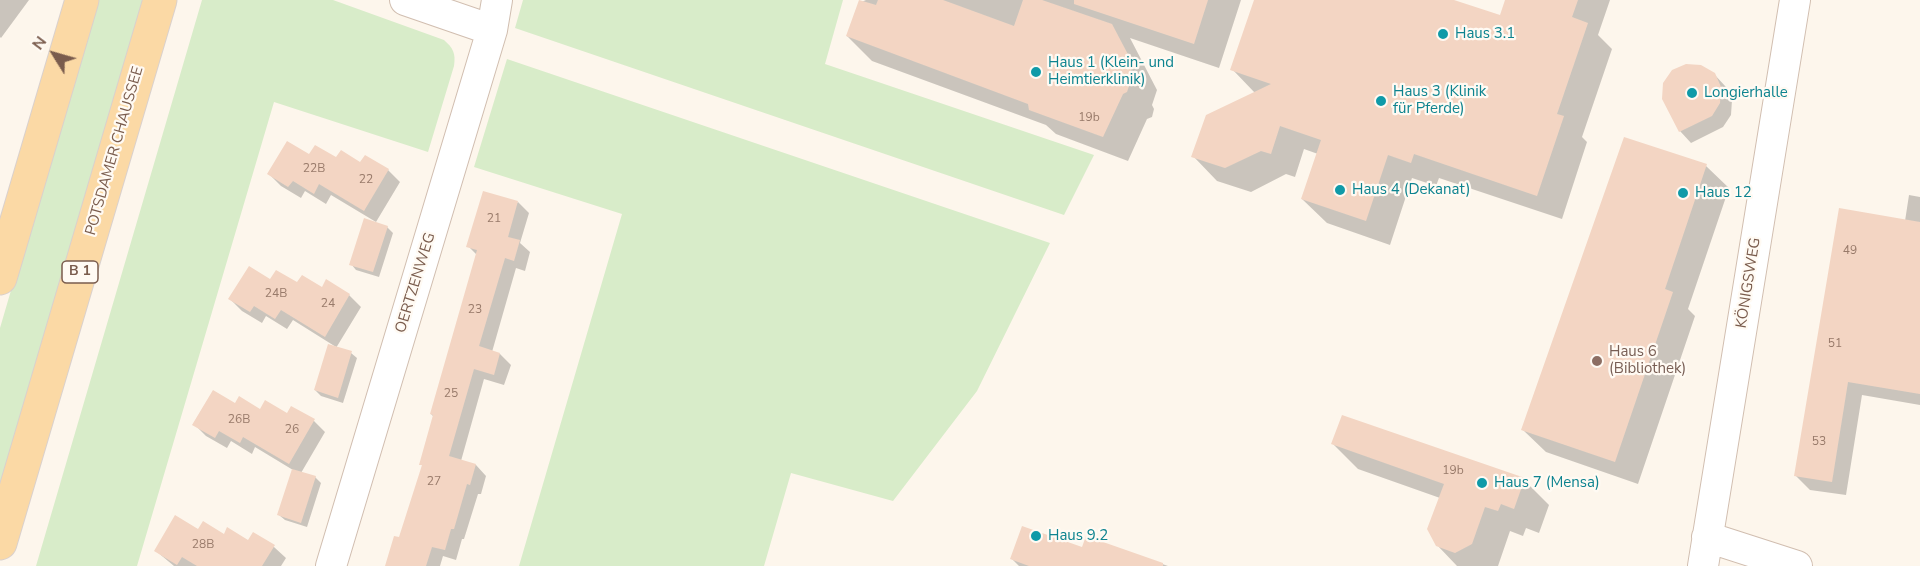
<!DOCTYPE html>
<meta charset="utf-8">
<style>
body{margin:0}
#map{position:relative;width:1920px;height:566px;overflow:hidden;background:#fdf6ec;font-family:"Nunito Sans",sans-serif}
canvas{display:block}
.north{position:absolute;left:24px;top:24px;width:60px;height:60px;-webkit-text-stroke:4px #fffaf3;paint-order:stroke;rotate:307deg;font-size:16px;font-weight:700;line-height:24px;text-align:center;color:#7a5c4d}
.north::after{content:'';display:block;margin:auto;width:21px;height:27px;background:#7a5c4d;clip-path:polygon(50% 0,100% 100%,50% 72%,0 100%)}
</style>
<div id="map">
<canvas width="1920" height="566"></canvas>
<div class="north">N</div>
</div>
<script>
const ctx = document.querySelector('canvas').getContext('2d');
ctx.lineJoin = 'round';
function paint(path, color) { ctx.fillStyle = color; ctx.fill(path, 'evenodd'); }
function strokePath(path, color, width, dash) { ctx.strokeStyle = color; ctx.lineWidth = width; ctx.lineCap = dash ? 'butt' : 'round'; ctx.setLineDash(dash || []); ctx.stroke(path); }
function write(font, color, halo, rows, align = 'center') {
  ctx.font = font + ' "Nunito Sans",sans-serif'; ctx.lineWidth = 4.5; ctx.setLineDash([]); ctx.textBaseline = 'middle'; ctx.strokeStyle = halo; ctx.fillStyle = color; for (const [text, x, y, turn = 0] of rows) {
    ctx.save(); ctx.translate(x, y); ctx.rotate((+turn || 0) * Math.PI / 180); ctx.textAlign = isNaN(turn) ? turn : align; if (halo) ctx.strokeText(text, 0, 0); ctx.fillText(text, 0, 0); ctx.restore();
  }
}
paint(new Path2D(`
 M 96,0 L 146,0 L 0,496 L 0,328 Z
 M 202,0 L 333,0 L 444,40 C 453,48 456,53 454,66 L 428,152 L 274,102 L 137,566 L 36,566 Z
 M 523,0 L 843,0 L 825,64 L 1094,155 L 1064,215 L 515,28 Z
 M 507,59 L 1050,243 L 977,391 L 893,501 L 791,473 L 764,566 L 519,566 L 622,214 L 474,167 Z`), '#d8ecc9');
paint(new Path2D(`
 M 0,0 L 29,0 L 1,38 L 0,37 Z
 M 866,0 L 1241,0 L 1219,68 L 1130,38 L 1157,90 L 1152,105 L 1154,109 L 1152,117 L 1147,119 L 1128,161 L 1056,134 L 1046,125 L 872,61 L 847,36 L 859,3 Z
 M 1267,0 L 1450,0 L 1501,17 L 1507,0 L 1610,0 L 1598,35 L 1612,49 L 1582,137 L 1587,142 L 1562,219 L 1439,178 L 1436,186 L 1412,178 L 1390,245 L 1327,223 L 1302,199 L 1318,154 L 1304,149 L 1295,177 L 1286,174 L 1251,192 L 1217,181 L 1193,156 L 1255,93 L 1232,69 Z
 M 1714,74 L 1726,87 L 1732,100 L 1731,115 L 1723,127 L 1691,143 L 1680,131 Z
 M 1625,139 L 1706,166 L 1729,188 L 1688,309 L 1695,316 L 1638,484 L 1546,452 L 1523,430 Z
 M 309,156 L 388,170 L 400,182 L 376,222 L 331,195 L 326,204 L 305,191 L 301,198 L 281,186 L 269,174 Z
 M 1909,195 L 1920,197 L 1920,405 L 1862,395 L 1846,495 L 1810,490 L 1796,476 L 1905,221 Z
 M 518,202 L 529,213 L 520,243 L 530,252 L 525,271 L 516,268 L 492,352 L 500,354 L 511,365 L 504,385 L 484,379 L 461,461 L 476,465 L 486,476 L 481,494 L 478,494 L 464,539 L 462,539 L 456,560 L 443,556 L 440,566 L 386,566 L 400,539 L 423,467 L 421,464 L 434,417 L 431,414 L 477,255 L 468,246 Z
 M 387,227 L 393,233 L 379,277 L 356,270 L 351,264 Z
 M 271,281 L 322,289 L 327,281 L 349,295 L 361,307 L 336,348 L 351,353 L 357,358 L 343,403 L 321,396 L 315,390 L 336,347 L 293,320 L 287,329 L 266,316 L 262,323 L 242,311 L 230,299 Z
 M 235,405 L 314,421 L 325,432 L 301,473 L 315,477 L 321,483 L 307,527 L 285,520 L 279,515 L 293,470 L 255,447 L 252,454 L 231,441 L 227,448 L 206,436 L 194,424 Z
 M 1333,444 L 1524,480 L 1549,505 L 1539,533 L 1526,528 L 1523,536 L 1510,531 L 1498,566 L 1457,566 L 1437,545 L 1440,498 L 1358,469 Z
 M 199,531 L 249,542 L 253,534 L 274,547 L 286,558 L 281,566 L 174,566 L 156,551 Z
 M 1087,538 L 1168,566 L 1019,566 L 1012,559 L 1083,549 Z`), '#0003');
paint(new Path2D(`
 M 859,0 L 876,5 L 878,0 L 943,0 L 1014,26 L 1023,0 L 1042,0 L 1112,24 L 1133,64 L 1128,79 L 1130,83 L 1127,92 L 1123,94 L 1103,137 L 1029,110 L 1028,104 L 846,36 Z
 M 1074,0 L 1208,0 L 1194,44 L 1074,4 Z
 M 1254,0 L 1454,0 L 1500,15 L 1505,0 L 1578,0 L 1572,17 L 1588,23 L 1557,114 L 1564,116 L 1537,196 L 1414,154 L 1411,163 L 1388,155 L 1366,221 L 1301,199 L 1321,140 L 1280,126 L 1271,154 L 1261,151 L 1225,168 L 1191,157 L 1206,115 L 1271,84 L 1230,70 Z
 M 1686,64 L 1701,65 L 1715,73 L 1721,87 L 1720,103 L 1712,116 L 1679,132 L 1662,99 L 1663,83 L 1672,70 Z
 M 1624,137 L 1707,164 L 1665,289 L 1673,292 L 1615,462 L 1521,430 Z
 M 287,141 L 309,154 L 315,145 L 336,157 L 341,150 L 360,162 L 365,155 L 389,169 L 364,211 L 319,184 L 314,194 L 293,181 L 288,187 L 267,174 Z
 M 483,191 L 518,201 L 508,237 L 520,240 L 514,261 L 505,258 L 479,346 L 500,353 L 494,375 L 474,369 L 449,456 L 476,464 L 470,485 L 467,484 L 454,529 L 451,529 L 445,550 L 432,547 L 426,566 L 385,566 L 394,536 L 399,537 L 422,465 L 419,465 L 433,415 L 430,414 L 477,250 L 466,247 Z
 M 1839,208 L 1920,222 L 1920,394 L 1848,382 L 1832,482 L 1794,476 Z
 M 364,218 L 388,226 L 373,272 L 349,265 Z
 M 249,266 L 270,279 L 276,270 L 297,282 L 302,275 L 322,287 L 326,279 L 350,294 L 325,337 L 281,310 L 275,319 L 254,306 L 250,312 L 228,299 Z
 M 328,344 L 352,351 L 338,398 L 314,390 Z
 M 213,390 L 235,403 L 239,396 L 260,409 L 265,400 L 287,413 L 291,406 L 315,419 L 289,464 L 243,437 L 240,443 L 219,431 L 215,438 L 192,425 Z
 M 1342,415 L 1525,478 L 1514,509 L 1501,504 L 1498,511 L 1485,507 L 1472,544 L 1455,553 L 1436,546 L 1427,529 L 1444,484 L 1331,444 Z
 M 292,469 L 316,476 L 301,523 L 277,515 Z
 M 175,515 L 198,529 L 203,521 L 224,534 L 227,527 L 248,540 L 253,532 L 275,545 L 262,566 L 197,566 L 182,557 L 177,565 L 154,551 Z
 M 1022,526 L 1082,547 L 1086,536 L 1163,563 L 1163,566 L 1029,566 L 1010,559 Z`), '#f3d5c3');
const street = new Path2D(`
 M 405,0 L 492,30
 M 1707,537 L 1797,566
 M 331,566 L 492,30 L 497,0
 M 1703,566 L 1795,0`);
const primary = new Path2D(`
 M 0,278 L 82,0
 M 0,543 L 160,0`);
strokePath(street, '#d1beb0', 32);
strokePath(primary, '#dad1cd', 35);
strokePath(street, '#fff', 30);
strokePath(primary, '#fbd9a5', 33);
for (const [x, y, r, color] of [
 [1443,34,6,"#0f9aa8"],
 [1036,72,6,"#0f9aa8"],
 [1692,93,6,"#0f9aa8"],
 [1381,101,6,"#0f9aa8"],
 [1340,190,6,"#0f9aa8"],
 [1683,193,6,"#0f9aa8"],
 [1597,361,6,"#8d6e63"],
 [1482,483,6,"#0f9aa8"],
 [1036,536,6,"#0f9aa8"]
]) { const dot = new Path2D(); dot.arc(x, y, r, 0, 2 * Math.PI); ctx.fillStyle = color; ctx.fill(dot); strokePath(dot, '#fffaf3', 2); }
write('12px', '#987a6a', null, [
 ["19b",1089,118],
 ["22B",314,169],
 ["22",366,180],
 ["21",494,219],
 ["49",1850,251],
 ["24B",276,294],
 ["24",328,304],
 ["23",475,310],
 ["51",1835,344],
 ["25",451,394],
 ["26B",239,420],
 ["26",292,430],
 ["53",1819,442],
 ["19b",1453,471],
 ["27",434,482],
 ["28B",203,545]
]);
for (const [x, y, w] of [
 [80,272,36]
]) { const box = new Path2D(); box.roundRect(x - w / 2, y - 11, w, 22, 4.5); ctx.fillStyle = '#fffaf3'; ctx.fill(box); strokePath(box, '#7a5c4d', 1.5); }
write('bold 14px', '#7a5c4d', null, [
 ["B 1",80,272]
]);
write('15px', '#0d838f', '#fffaf3', [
 ["Haus 3.1",1455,34],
 ["Haus 1 (Klein- und",1048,63],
 ["Heimtierklinik)",1048,80],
 ["Haus 3 (Klinik",1393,92],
 ["für Pferde)",1393,109],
 ["Longierhalle",1704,93],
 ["Haus 4 (Dekanat)",1352,190],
 ["Haus 12",1695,193],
 ["Haus 7 (Mensa)",1494,483],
 ["Haus 9.2",1048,536]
], 'left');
write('15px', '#7a5c4d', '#fffaf3', [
 ["POTSDAMER CHAUSSEE",115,151,-74],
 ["OERTZENWEG",416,283,-73],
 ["KÖNIGSWEG",1749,283,-81]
]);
write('15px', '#785e54', '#fffaf3', [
 ["Haus 6",1609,352],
 ["(Bibliothek)",1609,369]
], 'left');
</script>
